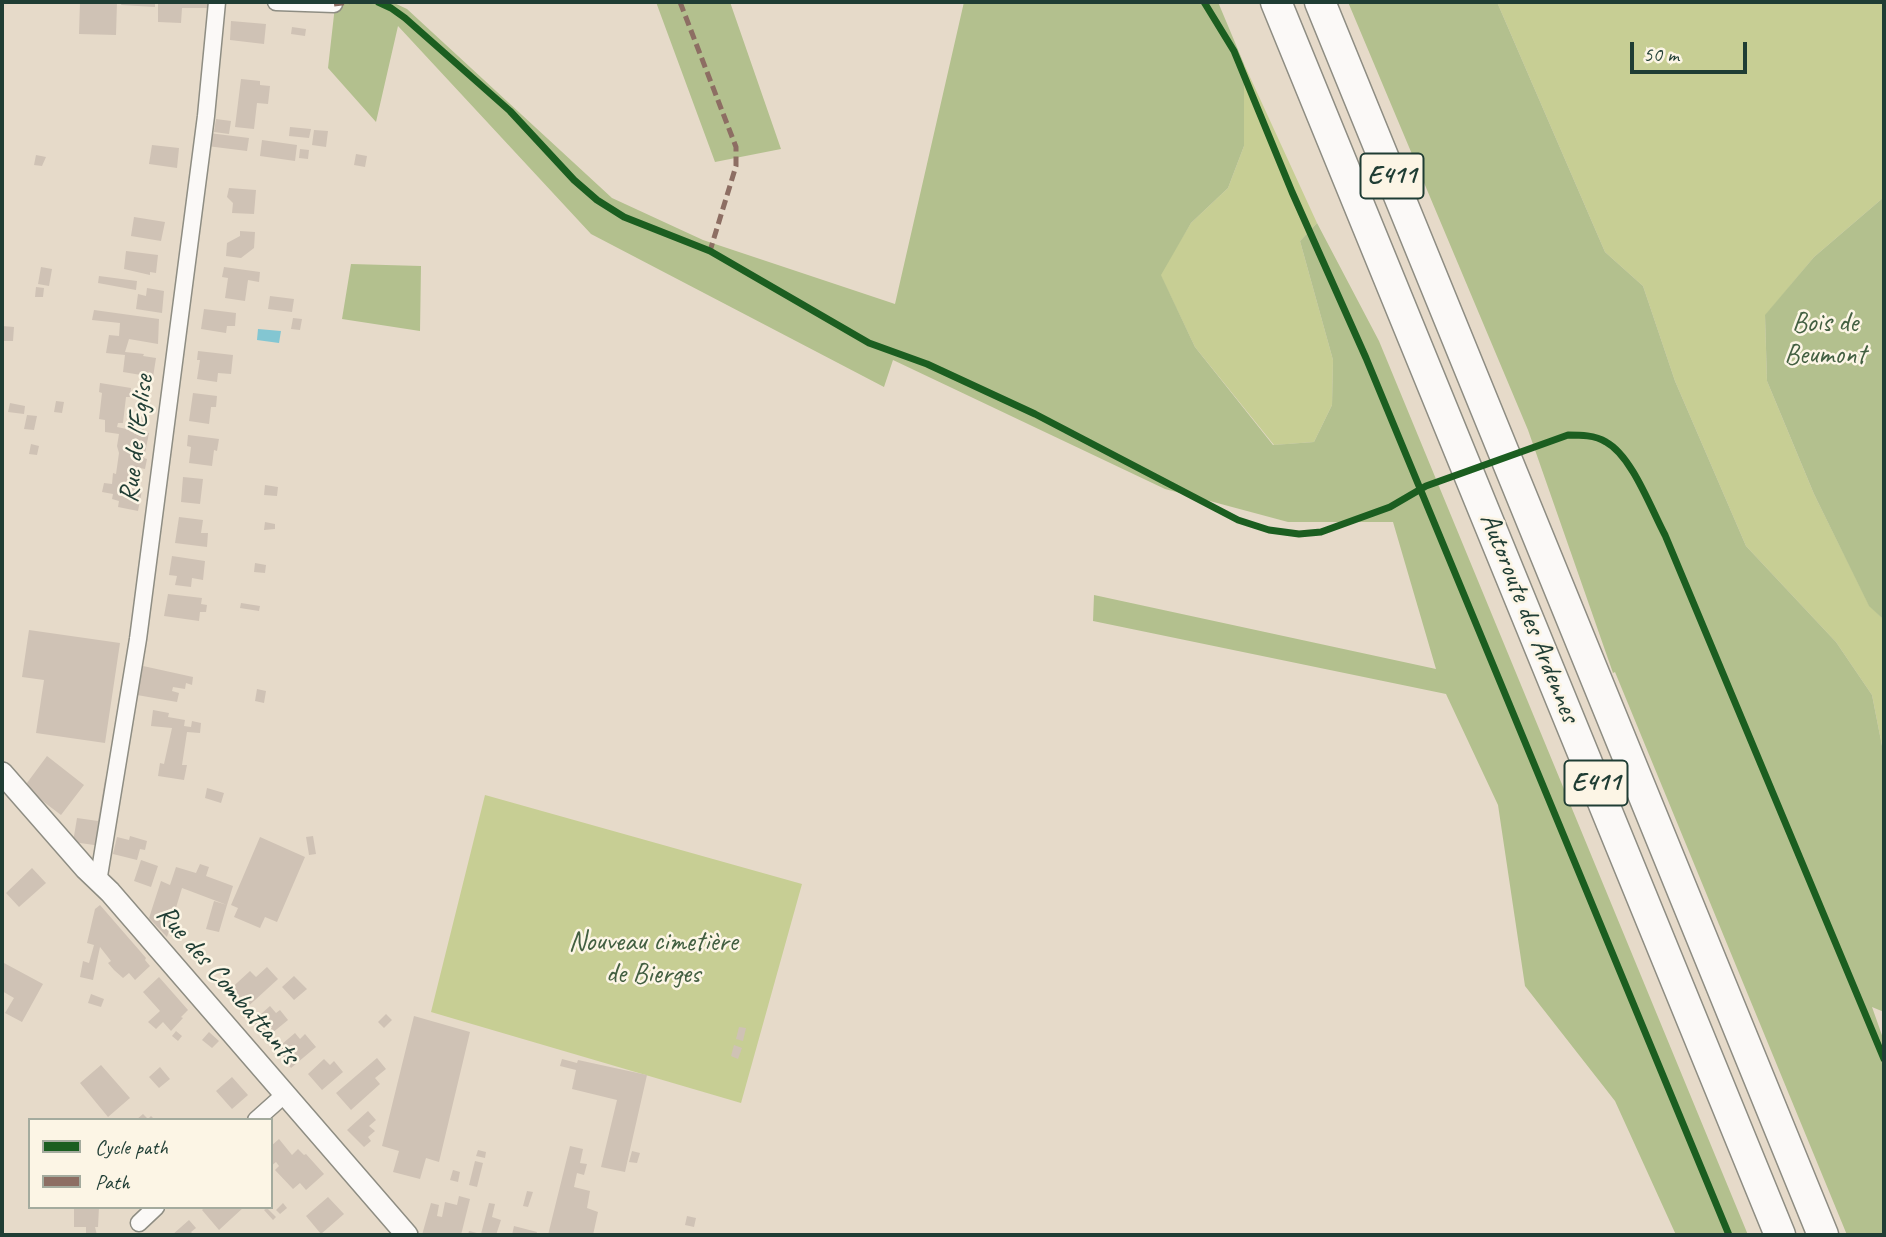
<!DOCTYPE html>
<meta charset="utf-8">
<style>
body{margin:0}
#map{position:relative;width:1886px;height:1237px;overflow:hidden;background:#e6dac9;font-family:Caveat,sans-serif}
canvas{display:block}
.frame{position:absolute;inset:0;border:4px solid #1f3d34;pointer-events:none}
.legend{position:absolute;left:28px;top:1118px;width:245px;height:91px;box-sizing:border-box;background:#fcf5e5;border:2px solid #a4ab9e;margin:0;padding:9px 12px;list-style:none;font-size:21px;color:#1f3d34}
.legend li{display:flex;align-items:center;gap:14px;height:35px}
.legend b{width:35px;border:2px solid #a4ab9e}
.scale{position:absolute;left:1630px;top:42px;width:117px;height:32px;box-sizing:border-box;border:4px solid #1f3d34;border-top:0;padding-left:9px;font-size:21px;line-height:24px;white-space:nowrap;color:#1f3d34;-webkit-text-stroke:5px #fcf5e5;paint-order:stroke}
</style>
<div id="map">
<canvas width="1886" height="1237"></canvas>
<div class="frame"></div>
<ul class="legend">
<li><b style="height:9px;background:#1b5e20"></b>Cycle path</li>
<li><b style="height:9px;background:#8d6e63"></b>Path</li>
</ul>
<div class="scale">50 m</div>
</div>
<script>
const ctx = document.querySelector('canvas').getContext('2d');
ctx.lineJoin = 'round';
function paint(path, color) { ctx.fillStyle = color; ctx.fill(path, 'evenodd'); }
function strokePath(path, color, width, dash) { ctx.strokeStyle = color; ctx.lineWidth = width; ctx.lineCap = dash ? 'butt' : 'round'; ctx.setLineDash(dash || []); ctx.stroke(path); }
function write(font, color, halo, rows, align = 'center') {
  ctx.font = font + ' Caveat,sans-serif'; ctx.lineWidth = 5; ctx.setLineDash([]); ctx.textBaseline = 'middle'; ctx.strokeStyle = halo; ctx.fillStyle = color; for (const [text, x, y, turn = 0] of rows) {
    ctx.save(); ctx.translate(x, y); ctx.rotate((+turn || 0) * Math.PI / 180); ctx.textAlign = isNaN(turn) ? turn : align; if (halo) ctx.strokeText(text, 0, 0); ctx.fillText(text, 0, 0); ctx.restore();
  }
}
paint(new Path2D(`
 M 1497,2 L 1884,2 L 1884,197 L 1814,257 L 1765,316 L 1767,381 L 1814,494 L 1869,605 L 1884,620 L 1884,756 L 1872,695 L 1836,642 L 1746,546 L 1675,381 L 1643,286 L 1605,252 Z
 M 1244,64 L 1317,223 L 1300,241 L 1333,360 L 1332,405 L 1314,442 L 1274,445 L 1195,347 L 1160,274 L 1191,223 L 1228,188 L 1244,146 Z
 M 485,795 L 802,884 L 741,1103 L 431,1012 Z`), '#c7ce94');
paint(new Path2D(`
 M 348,2 L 392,2 L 407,9 L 612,198 L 703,240 L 895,304 L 964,2 L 1218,2 L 1244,64 L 1244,146 L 1228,188 L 1191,223 L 1161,275 L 1195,347 L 1273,445 L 1314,442 L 1332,405 L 1333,360 L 1300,241 L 1317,223 L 1379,341 L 1748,1235 L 1676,1235 L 1615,1101 L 1525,986 L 1498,805 L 1446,694 L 1093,621 L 1094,595 L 1436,669 L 1393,522 L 1288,522 L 1165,489 L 893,360 L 884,387 L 591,234 L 398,26 L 376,122 L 328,68 L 335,6 Z
 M 656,2 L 730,2 L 781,149 L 715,162 Z
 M 1348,2 L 1497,2 L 1605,252 L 1643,286 L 1675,381 L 1746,546 L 1836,642 L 1872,695 L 1884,756 L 1884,1012 L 1872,1007 L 1884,1041 L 1884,1235 L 1847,1235 L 1615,672 L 1613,673 L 1528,430 Z
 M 1884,197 L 1884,620 L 1869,606 L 1814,494 L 1767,381 L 1765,315 L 1814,257 Z
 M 351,264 L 421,266 L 420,331 L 342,319 Z`), '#b3c08e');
paint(new Path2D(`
 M 258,329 L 281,331 L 279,343 L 257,340 Z`), '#83c6d2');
paint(new Path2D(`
 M 80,2 L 117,2 L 116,35 L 79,34 Z
 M 122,2 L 155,2 L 155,7 L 121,5 Z
 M 158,2 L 211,2 L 211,8 L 182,8 L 181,23 L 158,22 Z
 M 231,21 L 266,24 L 264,44 L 230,40 Z
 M 292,27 L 306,29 L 305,36 L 291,34 Z
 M 241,79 L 260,81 L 260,85 L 270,86 L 268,104 L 257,103 L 254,129 L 235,127 Z
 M 216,119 L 231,121 L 229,134 L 214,132 Z
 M 290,127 L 311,129 L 309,138 L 289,136 Z
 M 314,130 L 328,131 L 326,147 L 312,145 Z
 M 209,133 L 249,138 L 247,151 L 207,146 Z
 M 262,140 L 297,145 L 295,161 L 260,156 Z
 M 152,145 L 179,148 L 177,168 L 149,164 Z
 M 300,149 L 309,150 L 308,159 L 299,158 Z
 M 356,154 L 367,156 L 365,167 L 354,165 Z
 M 36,155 L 46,157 L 42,166 L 34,165 Z
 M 229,188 L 256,190 L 254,214 L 232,213 L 233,203 L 227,197 Z
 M 134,217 L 165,222 L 161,241 L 131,236 Z
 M 240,231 L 255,232 L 254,248 L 241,258 L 226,256 L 227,243 L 240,236 Z
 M 126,251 L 158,255 L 156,273 L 150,272 L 150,275 L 124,269 Z
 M 41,267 L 52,269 L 49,286 L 38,284 Z
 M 224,267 L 260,272 L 259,282 L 248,280 L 245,301 L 225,298 L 228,278 L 222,277 Z
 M 99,276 L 137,281 L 136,290 L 98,283 Z
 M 36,287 L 44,288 L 43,297 L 35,297 Z
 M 147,288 L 164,291 L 162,313 L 136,309 L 138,294 L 146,296 Z
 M 270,296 L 294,299 L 292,312 L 268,309 Z
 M 204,309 L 236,313 L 235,326 L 227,326 L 226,333 L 201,329 Z
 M 94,310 L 159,319 L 158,344 L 129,339 L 125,352 L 144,354 L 143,356 L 156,358 L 153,377 L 123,372 L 125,355 L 106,353 L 109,335 L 119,336 L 120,323 L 92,320 Z
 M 293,318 L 302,319 L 300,330 L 291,329 Z
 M 2,326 L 14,327 L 13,341 L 2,341 Z
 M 198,351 L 233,355 L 231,374 L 218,373 L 217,382 L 197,379 L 200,360 L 197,360 Z
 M 100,383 L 131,388 L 130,397 L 126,397 L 123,423 L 118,423 L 117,427 L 136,431 L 138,416 L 146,417 L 143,432 L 149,433 L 144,458 L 147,459 L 145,469 L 140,468 L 136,489 L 142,490 L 138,511 L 118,507 L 119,501 L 112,499 L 113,494 L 102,492 L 104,483 L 112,484 L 113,473 L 116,474 L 119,453 L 117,446 L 119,434 L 105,432 L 105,420 L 99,419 L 102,393 L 99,392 Z
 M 193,393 L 217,396 L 216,407 L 211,407 L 209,424 L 189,421 Z
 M 56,401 L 64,402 L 62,413 L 54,412 Z
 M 10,403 L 25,406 L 24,414 L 8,412 Z
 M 27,415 L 37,416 L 34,430 L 24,429 Z
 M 188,435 L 219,439 L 217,451 L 214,450 L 212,466 L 189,463 L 191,447 L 187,446 Z
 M 31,444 L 39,446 L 37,455 L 29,454 Z
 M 183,477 L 203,479 L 200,504 L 181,502 Z
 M 265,485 L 278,487 L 277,496 L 264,495 Z
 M 179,517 L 203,520 L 201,533 L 208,533 L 207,547 L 175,543 Z
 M 265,522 L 275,524 L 275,529 L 264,530 Z
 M 172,556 L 205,561 L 203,580 L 192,578 L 191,587 L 175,585 L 177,576 L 169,575 Z
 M 255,563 L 266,565 L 265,573 L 254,572 Z
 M 168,594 L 202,598 L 201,604 L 207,605 L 206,612 L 200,612 L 199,621 L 164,616 Z
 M 241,603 L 260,606 L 259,611 L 240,608 Z
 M 29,630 L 120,643 L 105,743 L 36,733 L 44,680 L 22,677 Z
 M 143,666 L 193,677 L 192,685 L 186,683 L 185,689 L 173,687 L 172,691 L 179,693 L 177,702 L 137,695 Z
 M 257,689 L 266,691 L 264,703 L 255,701 Z
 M 153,710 L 169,713 L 168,717 L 185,720 L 184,726 L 191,727 L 192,721 L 201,723 L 200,733 L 187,732 L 182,765 L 187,765 L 184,780 L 158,776 L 160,763 L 164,764 L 172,728 L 151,726 Z
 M 47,756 L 84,785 L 61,815 L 24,787 Z
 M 105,779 L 109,780 L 101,846 L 73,842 L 77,818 L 98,821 Z
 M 207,788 L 224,793 L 221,803 L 205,798 Z
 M 130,836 L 147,841 L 145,850 L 140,849 L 137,860 L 113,854 L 117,837 L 129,840 Z
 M 313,836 L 316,854 L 309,855 L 306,837 Z
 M 260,837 L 305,857 L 277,922 L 265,917 L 260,928 L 234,917 L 238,908 L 231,905 Z
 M 141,860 L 158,866 L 151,887 L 134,881 Z
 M 200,864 L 209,867 L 206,876 L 233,886 L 227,905 L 182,888 L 167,937 L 149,918 L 161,881 L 170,885 L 176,867 L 196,873 Z
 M 32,868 L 46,883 L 19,907 L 6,893 Z
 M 214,901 L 227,905 L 219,932 L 206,929 Z
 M 100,905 L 146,958 L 145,960 L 150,966 L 135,980 L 129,973 L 123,978 L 114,970 L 108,963 L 111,961 L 100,947 L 93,980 L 80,977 L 83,961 L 89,963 L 94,945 L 87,943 L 95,909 Z
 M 4,963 L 43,984 L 22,1022 L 5,1013 L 14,998 L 2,991 L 2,967 Z
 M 267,967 L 278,979 L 243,1011 L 226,993 L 250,971 L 256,977 Z
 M 294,976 L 307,989 L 294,1000 L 282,987 Z
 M 159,977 L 188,1010 L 181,1017 L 183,1018 L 171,1031 L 163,1022 L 156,1029 L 148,1022 L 160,1011 L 143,992 Z
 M 91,994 L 104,999 L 101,1007 L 88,1003 Z
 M 270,1006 L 276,1013 L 280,1010 L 288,1020 L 266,1038 L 252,1022 Z
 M 386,1014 L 392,1020 L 384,1028 L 378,1022 Z
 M 414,1016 L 470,1032 L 439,1162 L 426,1158 L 420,1179 L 393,1172 L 399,1151 L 382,1146 Z
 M 739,1027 L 746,1028 L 743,1041 L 736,1039 Z
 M 176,1031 L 182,1036 L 178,1041 L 172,1036 Z
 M 209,1032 L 219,1041 L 212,1048 L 202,1040 Z
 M 295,1033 L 300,1039 L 305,1034 L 316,1047 L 291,1068 L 275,1050 Z
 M 734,1045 L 742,1048 L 738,1059 L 731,1056 Z
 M 377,1058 L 386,1069 L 375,1078 L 380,1084 L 351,1110 L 336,1093 Z
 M 324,1059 L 330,1065 L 334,1061 L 343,1072 L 322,1090 L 308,1074 Z
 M 562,1059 L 577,1063 L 578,1060 L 647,1075 L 625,1172 L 601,1167 L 617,1100 L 572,1089 L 576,1070 L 560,1066 Z
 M 101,1065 L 130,1098 L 108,1117 L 80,1083 Z
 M 160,1067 L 170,1079 L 159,1088 L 149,1077 Z
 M 232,1077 L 248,1095 L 232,1109 L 216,1091 Z
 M 368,1111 L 376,1120 L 369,1126 L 375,1131 L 368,1137 L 371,1141 L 364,1147 L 347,1130 Z
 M 143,1114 L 148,1119 L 151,1116 L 155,1120 L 136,1120 Z
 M 279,1139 L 292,1155 L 298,1149 L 304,1155 L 306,1154 L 324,1174 L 306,1190 L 300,1183 L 293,1189 L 275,1170 L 279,1166 L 276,1162 L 271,1166 L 271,1146 Z
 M 570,1146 L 583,1149 L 580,1163 L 587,1164 L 584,1175 L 577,1173 L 574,1187 L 590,1191 L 587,1208 L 598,1212 L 593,1235 L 548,1235 Z
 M 478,1150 L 486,1152 L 485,1158 L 476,1156 Z
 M 632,1151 L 640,1153 L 637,1163 L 629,1162 Z
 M 475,1161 L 483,1163 L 477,1187 L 469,1185 Z
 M 453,1170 L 460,1172 L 458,1182 L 450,1180 Z
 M 527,1191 L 533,1192 L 528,1207 L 523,1206 Z
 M 459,1196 L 470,1199 L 461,1235 L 422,1235 L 431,1203 L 439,1205 L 437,1216 L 442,1217 L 445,1202 L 457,1205 Z
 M 328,1197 L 344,1214 L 321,1234 L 306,1216 Z
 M 283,1203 L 287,1208 L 280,1214 L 276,1210 Z
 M 489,1203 L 495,1204 L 492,1217 L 501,1220 L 496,1235 L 468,1235 L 469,1231 L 481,1234 Z
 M 74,1207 L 99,1207 L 98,1227 L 95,1227 L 97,1235 L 86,1235 L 86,1227 L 74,1227 Z
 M 205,1207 L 244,1207 L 219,1230 L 202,1210 Z
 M 267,1208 L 276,1217 L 273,1220 L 264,1210 Z
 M 687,1216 L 696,1218 L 694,1227 L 685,1225 Z
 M 189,1220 L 196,1228 L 191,1232 L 194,1235 L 172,1235 Z
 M 514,1226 L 537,1232 L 536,1235 L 512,1235 Z`), '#cfc2b5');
const minor = new Path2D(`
 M 276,2 L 334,4
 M 98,882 L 138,639 L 206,116 L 217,2
 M 256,1120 L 284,1095
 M 139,1223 L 156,1207`);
const tertiary = new Path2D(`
 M 2,773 L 86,869 L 110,892 L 407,1235`);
const motorway = new Path2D(`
 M 1276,2 L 1780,1235
 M 1320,2 L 1823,1235`);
strokePath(minor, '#8e8d83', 19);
strokePath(tertiary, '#8e8d83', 24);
strokePath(motorway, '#8e8d83', 33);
strokePath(minor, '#fbf9f7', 16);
strokePath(tertiary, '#fbf9f7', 21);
strokePath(motorway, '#fbf9f7', 30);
strokePath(new Path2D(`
 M 680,2 L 736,147 L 736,166 L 710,251
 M 334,4 L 349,2`), '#8d6e63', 5, [10, 5]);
strokePath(new Path2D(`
 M 378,2 L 391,8 L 405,18 L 510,111 L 574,180 L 597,200 L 624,217 L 710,251 L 869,343 L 927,364 L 1035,414 L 1238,520 L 1269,530 L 1299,534 L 1321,532 L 1390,507 L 1426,486 L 1568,435 C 1580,435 1595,435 1606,442 C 1632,456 1651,509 1665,535 L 1884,1059
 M 1204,2 L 1234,51 L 1292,192 L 1366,358 L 1729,1235`), '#1b5e20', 7);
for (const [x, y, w] of [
 [1392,176,63],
 [1596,783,63]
]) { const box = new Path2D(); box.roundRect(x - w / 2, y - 22.5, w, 45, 5); ctx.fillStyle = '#fcf5e5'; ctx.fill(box); strokePath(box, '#1f3d34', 2); }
write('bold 26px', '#1f3d34', null, [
 ["E411",1392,176],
 ["E411",1596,783]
]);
write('28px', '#425f41', '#fcf5e5', [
 ["Bois de",1825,324],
 ["Beumont",1825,356],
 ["Nouveau cimetière",653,943],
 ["de Bierges",653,975]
]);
write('28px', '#1f3d34', '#fcf5e5', [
 ["Rue de l'Eglise",137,439,-83],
 ["Autoroute des Ardennes",1529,618,68],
 ["Rue des Combattants",227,985,49]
]);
</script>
